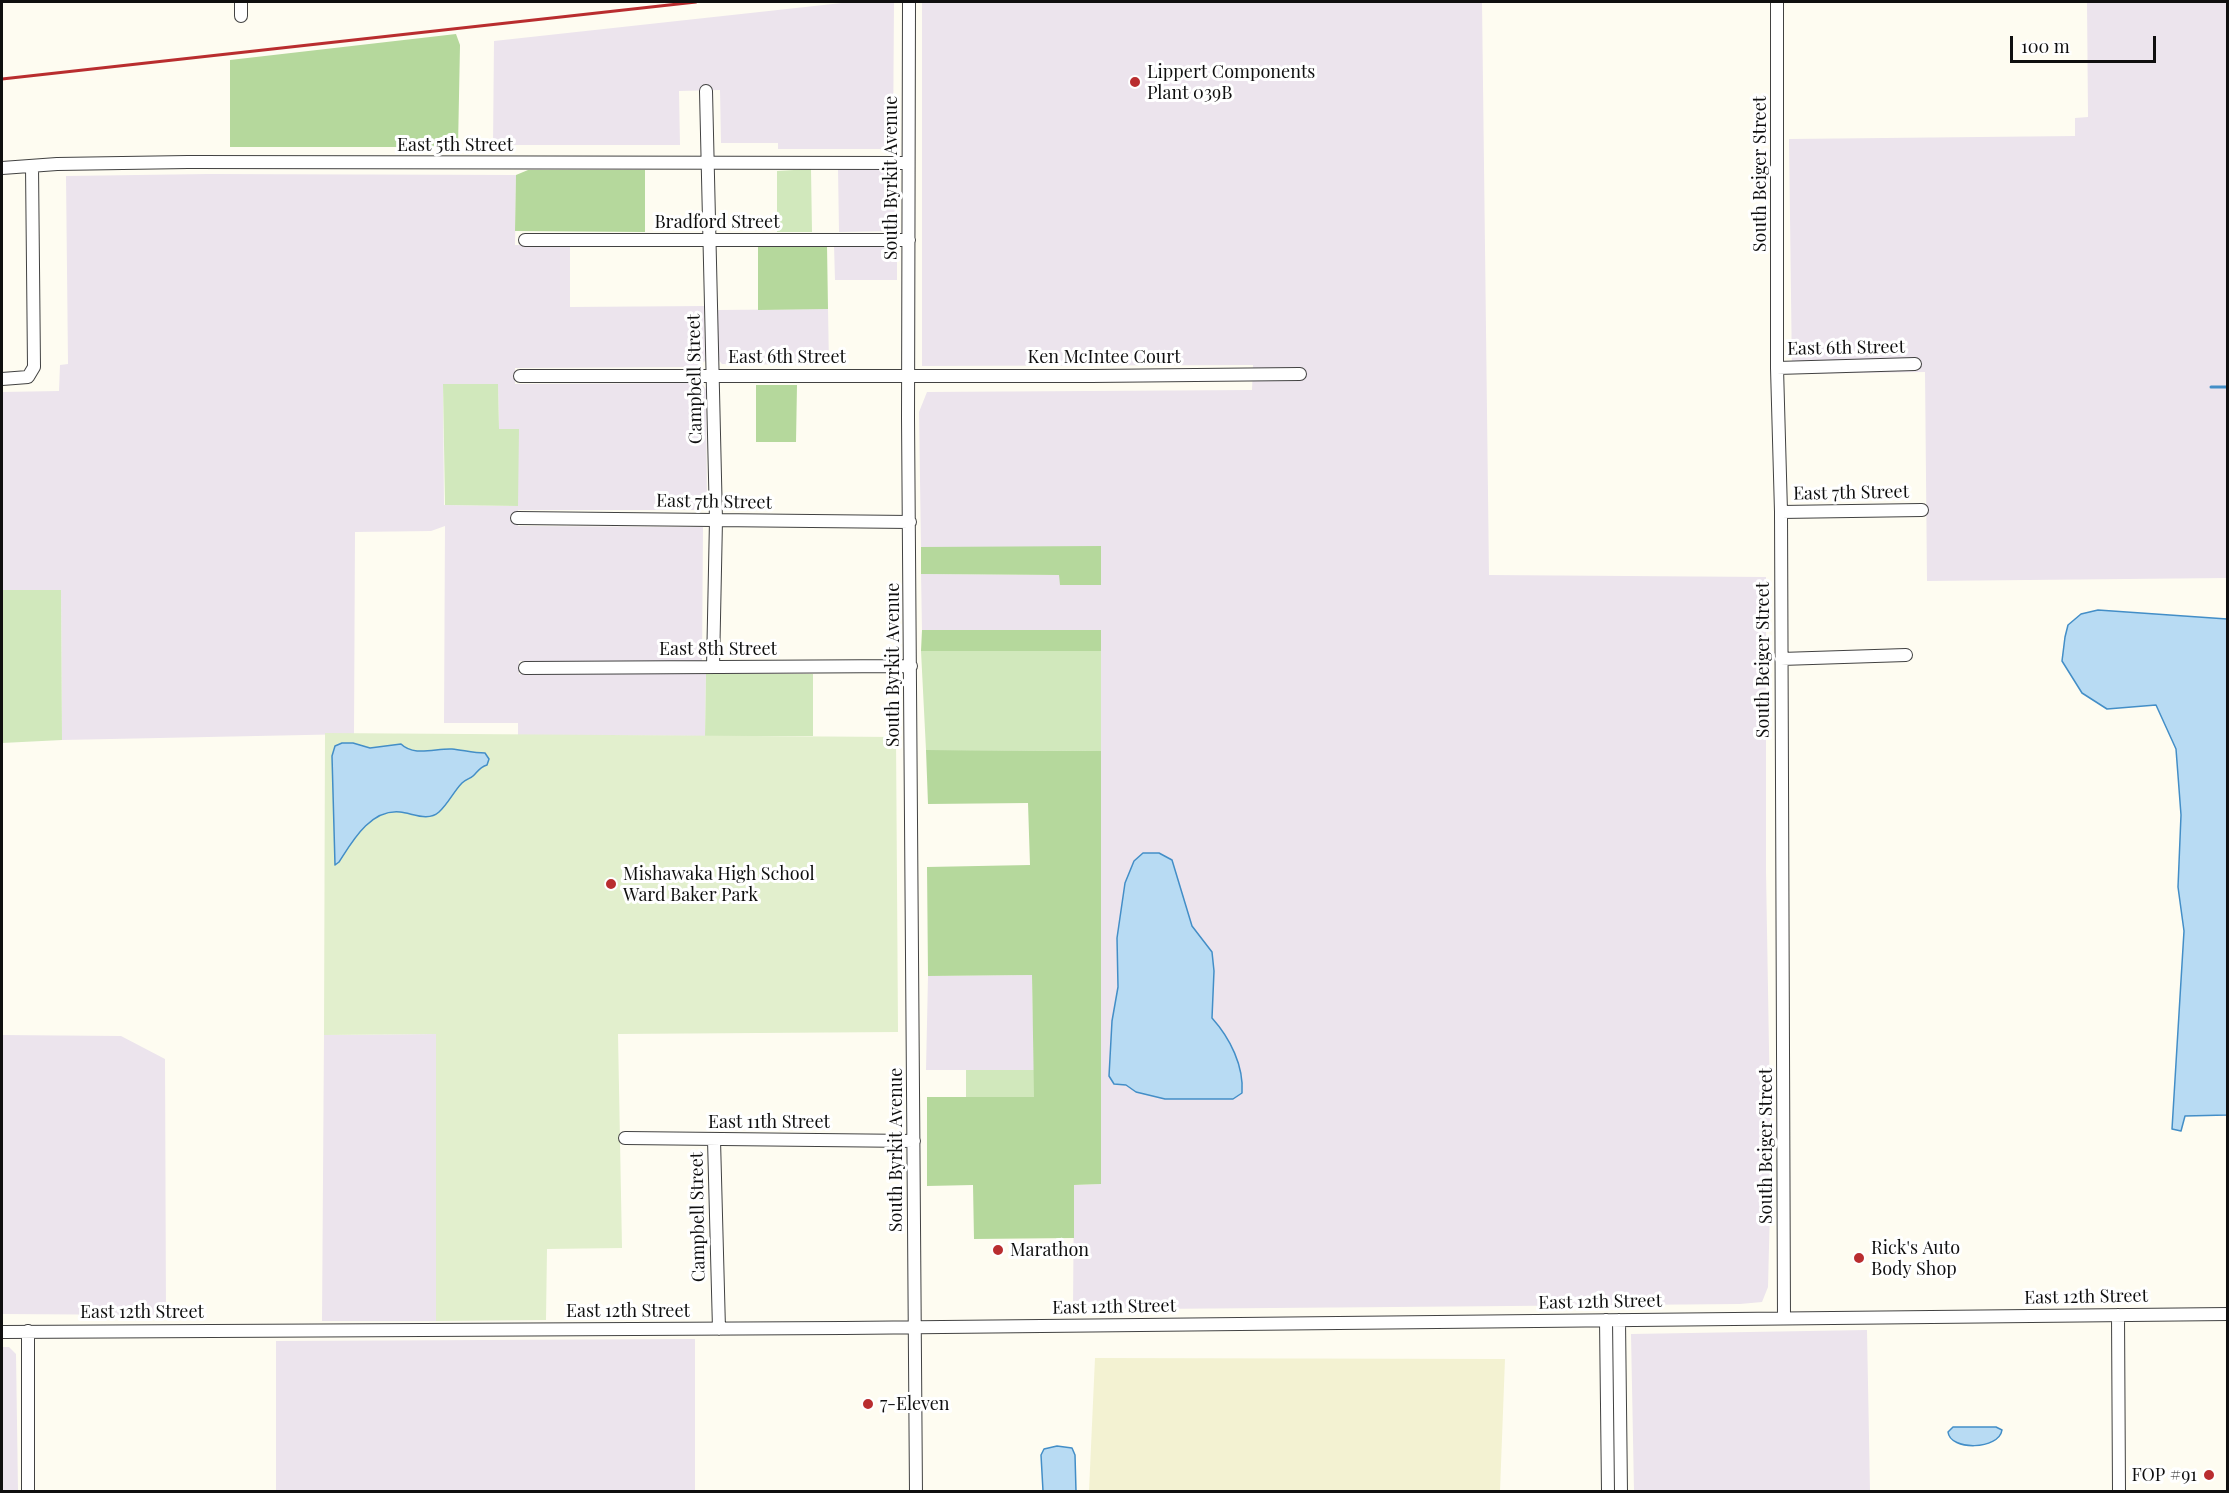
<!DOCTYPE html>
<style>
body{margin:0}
#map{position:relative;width:2229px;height:1493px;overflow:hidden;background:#fefcf1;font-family:"Playfair Display",serif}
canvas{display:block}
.frame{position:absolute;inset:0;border:3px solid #0f0f0f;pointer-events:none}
.scale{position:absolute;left:2010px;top:36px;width:146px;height:27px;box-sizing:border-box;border:3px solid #0f0f0f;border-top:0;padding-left:8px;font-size:18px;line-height:21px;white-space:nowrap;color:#0f0f0f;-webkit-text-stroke:4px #fff;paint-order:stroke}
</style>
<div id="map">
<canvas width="2229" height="1493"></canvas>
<div class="frame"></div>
<div class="scale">100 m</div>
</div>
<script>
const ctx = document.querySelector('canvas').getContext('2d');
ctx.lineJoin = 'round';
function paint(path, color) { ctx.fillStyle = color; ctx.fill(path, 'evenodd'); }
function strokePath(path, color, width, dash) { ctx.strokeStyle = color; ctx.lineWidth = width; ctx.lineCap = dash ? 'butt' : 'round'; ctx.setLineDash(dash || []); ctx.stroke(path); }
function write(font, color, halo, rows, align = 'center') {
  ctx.font = font + ' "Playfair Display",serif'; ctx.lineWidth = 6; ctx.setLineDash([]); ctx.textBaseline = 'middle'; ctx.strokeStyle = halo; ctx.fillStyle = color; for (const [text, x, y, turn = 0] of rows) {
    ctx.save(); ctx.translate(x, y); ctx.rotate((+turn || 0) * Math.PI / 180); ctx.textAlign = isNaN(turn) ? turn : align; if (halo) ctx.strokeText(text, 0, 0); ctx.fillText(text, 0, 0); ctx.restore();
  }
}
paint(new Path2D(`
 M 851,2 L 894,2 L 893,149 L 778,149 L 778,143 L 721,143 L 720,90 L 679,91 L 680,145 L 493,145 L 494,41 Z
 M 922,2 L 1482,2 L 1489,575 L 1766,577 L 1766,871 L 1771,1167 L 1768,1287 L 1762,1302 L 1740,1304 L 1395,1307 L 1150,1309 L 1073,1307 L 1074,1185 L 1101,1184 L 1101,630 L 922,630 L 921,574 L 1060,575 L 1060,585 L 1100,585 L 1101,547 L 921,547 L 919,412 L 927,392 L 1252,390 L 1253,365 L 922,366 Z
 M 2087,2 L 2227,2 L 2227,578 L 1927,581 L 1925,372 L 1792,374 L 1789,139 L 2075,136 L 2075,118 L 2088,117 Z
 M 838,169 L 883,169 L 892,173 L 896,177 L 896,229 L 893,231 L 839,232 Z
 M 208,174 L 516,175 L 515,245 L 570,246 L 570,307 L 704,306 L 705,361 L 697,367 L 515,368 L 515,384 L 701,383 L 706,389 L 707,506 L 701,510 L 518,510 L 518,526 L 703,527 L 702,662 L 519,661 L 519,674 L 706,674 L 705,736 L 518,735 L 518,723 L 444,723 L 445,526 L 431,531 L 355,532 L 354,734 L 62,740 L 61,590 L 2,590 L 2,392 L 59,391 L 60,365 L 68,364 L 66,176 ZM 443,385 L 498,385 L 499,429 L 518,429 L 517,506 L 444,505 Z
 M 834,245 L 893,245 L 897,248 L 897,280 L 835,280 Z
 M 828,309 L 829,365 L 722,364 L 718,359 L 717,310 Z
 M 1032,975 L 1034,1070 L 926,1070 L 928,976 Z
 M 436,1034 L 436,1321 L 322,1321 L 324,1035 Z
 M 2,1035 L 121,1036 L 165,1059 L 166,1315 L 2,1314 Z
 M 1867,1330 L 1870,1491 L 1634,1491 L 1631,1334 Z
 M 695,1339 L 695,1491 L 276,1491 L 276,1341 Z
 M 2,1347 L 9,1347 L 16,1354 L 18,1491 L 2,1491 Z`), '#ece4ed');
paint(new Path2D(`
 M 1095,1358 L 1505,1359 L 1500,1491 L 1089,1491 Z`), '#f3f2d2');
paint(new Path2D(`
 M 811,169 L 812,232 L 777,232 L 777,171 Z
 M 443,384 L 498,384 L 499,429 L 519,429 L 518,506 L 445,505 Z
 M 2,590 L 61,590 L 62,740 L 2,743 Z
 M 921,651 L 1101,651 L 1101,751 L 926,750 Z
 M 706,674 L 813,674 L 813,736 L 705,736 Z
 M 966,1070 L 1034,1070 L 1034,1097 L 966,1097 Z`), '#d1e8bc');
paint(new Path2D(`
 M 456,34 L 460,45 L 458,147 L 230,147 L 230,60 Z
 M 528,170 L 645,170 L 645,232 L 515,231 L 516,175 Z
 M 758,245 L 827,245 L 828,309 L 758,310 Z
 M 756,385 L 797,385 L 796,442 L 756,442 Z
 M 1101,546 L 1101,585 L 1060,585 L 1059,575 L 921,574 L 921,547 Z
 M 922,630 L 1101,630 L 1101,651 L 921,651 Z
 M 926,750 L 1101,751 L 1101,1184 L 1074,1185 L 1074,1238 L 974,1239 L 973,1185 L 927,1186 L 927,1097 L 1034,1097 L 1032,975 L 928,976 L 927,867 L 1030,865 L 1028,803 L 928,804 Z`), '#b5d89c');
paint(new Path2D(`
 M 325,733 L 896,737 L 898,1032 L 618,1034 L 622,1248 L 547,1249 L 546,1320 L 436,1321 L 436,1034 L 324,1035 Z`), '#e2efcd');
const water = new Path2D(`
 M 2098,610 L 2227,619 L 2227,1115 L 2185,1116 L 2181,1131 L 2172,1129 L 2184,931 L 2178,887 L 2181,815 L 2176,749 L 2156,705 L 2107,709 L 2082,693 L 2062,661 L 2065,637 L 2068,625 L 2081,614 Z
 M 342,743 L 353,743 L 370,748 L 401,744 C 414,757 436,748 452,749 C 463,750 473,753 485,753 L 489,759 L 487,765 C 480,767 478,771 473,776 C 470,779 466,779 462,783 C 454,791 448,804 439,812 C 428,822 412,813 400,812 C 370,809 352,842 339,862 L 335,865 L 332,756 L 335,746 Z
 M 1143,853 L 1159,853 L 1172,860 L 1192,926 L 1212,952 L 1214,971 L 1212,1018 C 1230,1038 1244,1066 1242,1093 L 1233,1099 L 1165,1099 L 1136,1092 L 1126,1085 L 1114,1084 L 1109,1076 L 1112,1021 L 1118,987 L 1117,938 L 1125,883 L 1134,861 Z
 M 1953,1427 L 1996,1427 L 2002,1430 C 1999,1450 1950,1451 1948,1432 Z
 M 1057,1446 L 1072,1448 L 1075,1455 L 1076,1491 L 1043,1491 L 1041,1455 L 1044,1449 Z`);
paint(water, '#b8dbf3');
strokePath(water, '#438ec7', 1.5);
strokePath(new Path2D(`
 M 2211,387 L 2228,387`), '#438ec7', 3);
const minor = new Path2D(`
 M 241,2 L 241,16
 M 909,2 L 908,417 L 916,1492
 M 1777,2 L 1777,368 L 1781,512 L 1784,1318
 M 706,91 L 716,520 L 713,667
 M 2,168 L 57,164 L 188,162 L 908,163
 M 525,240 L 909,240
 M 1777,368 L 1915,364
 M 520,376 L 1091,376 L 1300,374
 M 2,379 L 28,377 L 34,367 L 32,166
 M 1781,512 L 1922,510
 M 517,518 L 910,522
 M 1781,659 L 1906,655
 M 525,668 L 911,666
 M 625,1138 L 914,1141
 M 714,1140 L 719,1329
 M 2118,1315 L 2119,1492
 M 1606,1320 L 1608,1492
 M 1619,1320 L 1621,1492
 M 28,1331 L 28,1492
 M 2,1332 L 844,1328 L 2228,1314`);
strokePath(minor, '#424242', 14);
strokePath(minor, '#fff', 12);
strokePath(new Path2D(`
 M 2,79 L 696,2`), '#b92d2f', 3);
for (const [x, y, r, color] of [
 [1135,82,6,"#b92d2f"],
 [611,884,6,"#b92d2f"],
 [998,1250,6,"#b92d2f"],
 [1859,1258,6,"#b92d2f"],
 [868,1404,6,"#b92d2f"],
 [2209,1475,6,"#b92d2f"]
]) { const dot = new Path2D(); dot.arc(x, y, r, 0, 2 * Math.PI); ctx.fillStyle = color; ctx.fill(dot); strokePath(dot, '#fff', 2); }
write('18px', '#0f0f0f', '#fff', [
 ["Lippert Components",1147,72],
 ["Plant 039B",1147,93],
 ["Mishawaka High School",623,874],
 ["Ward Baker Park",623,895],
 ["Rick's Auto",1871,1248],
 ["Body Shop",1871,1269],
 ["Marathon",1010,1250],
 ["7-Eleven",880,1404],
 ["FOP #91",2197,1475,"right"]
], 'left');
write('18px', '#0f0f0f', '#fff', [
 ["East 5th Street",455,145],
 ["South Beiger Street",1760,174,-90],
 ["South Byrkit Avenue",891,178,-90],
 ["Bradford Street",717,222],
 ["East 6th Street",1846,348,-1],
 ["East 6th Street",787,357],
 ["Ken McIntee Court",1104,357],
 ["Campbell Street",695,379,-91],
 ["East 7th Street",1851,493,-1],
 ["East 7th Street",714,502,1],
 ["East 8th Street",718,649],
 ["South Beiger Street",1763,660,-90],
 ["South Byrkit Avenue",893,665,-90],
 ["East 11th Street",769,1122],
 ["South Beiger Street",1766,1146,-90],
 ["South Byrkit Avenue",896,1150,-90],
 ["Campbell Street",698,1217,-91],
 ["East 12th Street",2086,1297,-1],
 ["East 12th Street",1600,1302,-1],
 ["East 12th Street",1114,1307,-1],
 ["East 12th Street",628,1311],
 ["East 12th Street",142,1312]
]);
</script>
